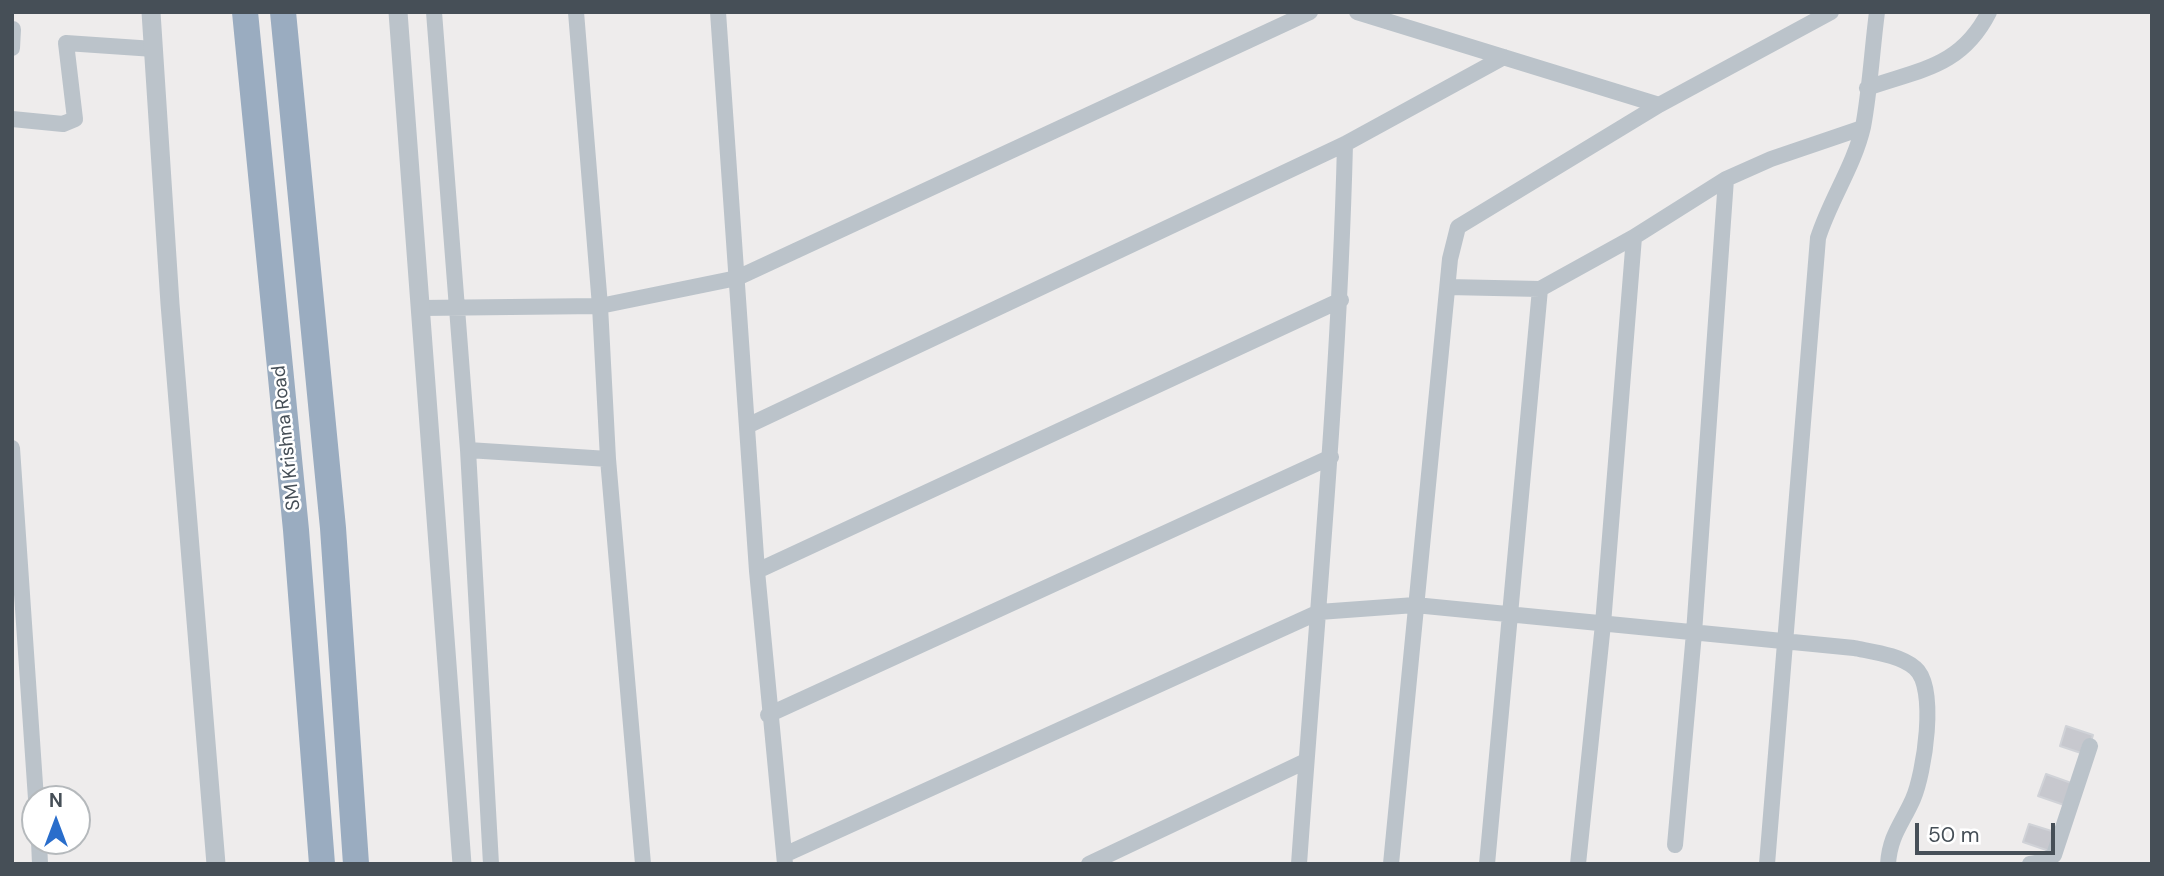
<!DOCTYPE html>
<style>
body{margin:0}
#map{position:relative;width:2164px;height:876px;overflow:hidden;background:#eeecec;font-family:"DM Sans",sans-serif}
canvas{display:block}
.frame{position:absolute;inset:0;border:14px solid #464f57;pointer-events:none}
.north{position:absolute;left:21px;top:785px;width:70px;height:70px;box-sizing:border-box;background:#fff;border:2px solid #b5b9bc;border-radius:50%;rotate:0deg;font-size:19px;font-weight:700;line-height:28px;text-align:center;color:#464f57}
.north::after{content:'';display:block;margin:auto;width:24px;height:32px;background:#296dcb;clip-path:polygon(50% 0,100% 100%,50% 72%,0 100%)}
.scale{position:absolute;left:1915px;top:823px;width:140px;height:32px;box-sizing:border-box;border:4px solid #464f57;border-top:0;padding-left:9px;font-size:21px;line-height:24px;white-space:nowrap;color:#464f57;-webkit-text-stroke:5px #fff;paint-order:stroke}
</style>
<div id="map">
<canvas width="2164" height="876"></canvas>
<div class="frame"></div>
<div class="north">N</div>
<div class="scale">50 m</div>
</div>
<script>
const ctx = document.querySelector('canvas').getContext('2d');
ctx.lineJoin = 'round';
function paint(path, color) { ctx.fillStyle = color; ctx.fill(path, 'evenodd'); }
function strokePath(path, color, width, dash) { ctx.strokeStyle = color; ctx.lineWidth = width; ctx.lineCap = dash ? 'butt' : 'round'; ctx.setLineDash(dash || []); ctx.stroke(path); }
function write(font, color, halo, rows, align = 'center') {
  ctx.font = font + ' "DM Sans",sans-serif'; ctx.lineWidth = 5; ctx.setLineDash([]); ctx.textBaseline = 'middle'; ctx.strokeStyle = halo; ctx.fillStyle = color; for (const [text, x, y, turn = 0] of rows) {
    ctx.save(); ctx.translate(x, y); ctx.rotate((+turn || 0) * Math.PI / 180); ctx.textAlign = isNaN(turn) ? turn : align; if (halo) ctx.strokeText(text, 0, 0); ctx.fillText(text, 0, 0); ctx.restore();
  }
}
const building = new Path2D(`
 M 2066,726 L 2093,735 L 2087,755 L 2060,746 Z
 M 2046,774 L 2074,784 L 2067,806 L 2038,796 Z
 M 2029,824 L 2058,833 L 2052,852 L 2023,842 Z`);
paint(building, '#c7c8ce');
strokePath(building, '#d0d2d7', 2);
strokePath(new Path2D(`
 M 434,12 L 468,450 L 491,864
 M 576,12 L 600,306 L 608,459 L 643,864
 M 718,12 L 757,571 L 785,864
 M 1357,12 L 1659,105
 M 12,48 L 13,29
 M 1867,88 C 1921,69 1961,67 1989,12
 M 12,119 L 63,124 L 75,119 L 66,43 L 154,49
 M 1448,287 L 1540,289 L 1634,237 L 1726,179 L 1771,159 L 1862,128
 M 421,308 L 600,306 L 737,278 L 1310,12
 M 747,426 L 1345,144 L 1504,57
 M 12,448 L 36,799
 M 468,450 L 608,459
 M 757,571 L 1341,300
 M 768,715 L 1331,457
 M 39,841 L 40,864
 M 1675,845 L 1694,633 L 1726,179
 M 784,855 L 1319,612 L 1415,605 L 1854,648 C 1873,652 1900,655 1915,668 C 1938,687 1924,774 1913,799 C 1902,824 1890,835 1888,864
 M 1089,864 L 1306,761
 M 1299,864 C 1316,624 1339,385 1345,144
 M 1391,864 L 1450,259 L 1458,227 L 1659,105 L 1831,12
 M 1487,864 L 1540,289
 M 1578,864 L 1603,624 L 1634,237
 M 1767,864 L 1818,238 C 1830,200 1854,166 1863,127 C 1870,90 1872,50 1877,12
 M 2030,864 L 2042,862 L 2054,855 L 2090,746`), '#bbc3ca', 16);
strokePath(new Path2D(`
 M 151,12 L 170,304 L 216,864
 M 398,12 L 462,864`), '#bbc3ca', 19);
strokePath(new Path2D(`
 M 245,12 L 296,530 L 322,864
 M 283,12 L 333,528 L 356,864`), '#9aacc0', 26);
write('19px', '#464f57', '#fff', [
 ["SM Krishna Road",287,438,-96]
]);
</script>
